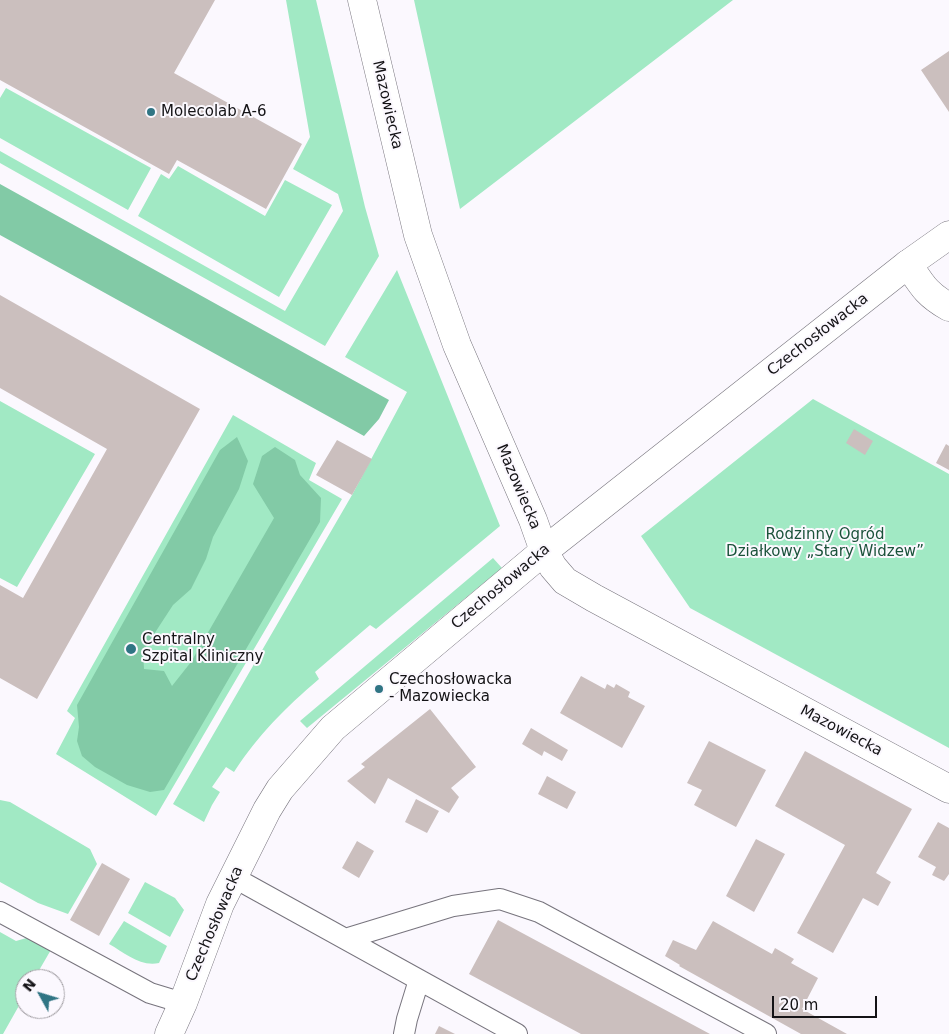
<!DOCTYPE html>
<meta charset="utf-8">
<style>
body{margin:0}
#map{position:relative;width:949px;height:1034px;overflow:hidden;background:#fbf8fe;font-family:"DejaVu Sans",sans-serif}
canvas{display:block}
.north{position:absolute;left:15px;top:969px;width:50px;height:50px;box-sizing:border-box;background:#fbf8fe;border:1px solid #9f9ca1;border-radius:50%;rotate:309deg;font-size:14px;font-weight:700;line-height:20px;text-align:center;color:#141316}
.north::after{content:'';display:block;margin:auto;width:18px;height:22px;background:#307584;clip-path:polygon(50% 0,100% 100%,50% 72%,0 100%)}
.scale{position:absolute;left:772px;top:996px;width:105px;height:22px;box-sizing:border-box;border:2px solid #141316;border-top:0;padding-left:6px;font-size:15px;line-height:18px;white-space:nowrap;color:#141316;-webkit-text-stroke:4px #fbf8fe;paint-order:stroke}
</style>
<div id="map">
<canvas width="949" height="1034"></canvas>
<div class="north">N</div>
<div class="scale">20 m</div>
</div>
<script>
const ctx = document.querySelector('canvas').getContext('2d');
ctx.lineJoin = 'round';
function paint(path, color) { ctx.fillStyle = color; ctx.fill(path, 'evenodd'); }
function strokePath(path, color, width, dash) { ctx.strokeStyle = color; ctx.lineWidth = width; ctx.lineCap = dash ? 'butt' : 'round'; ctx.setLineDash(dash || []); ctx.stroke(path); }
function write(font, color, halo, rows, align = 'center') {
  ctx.font = font + ' "DejaVu Sans",sans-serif'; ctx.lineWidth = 4; ctx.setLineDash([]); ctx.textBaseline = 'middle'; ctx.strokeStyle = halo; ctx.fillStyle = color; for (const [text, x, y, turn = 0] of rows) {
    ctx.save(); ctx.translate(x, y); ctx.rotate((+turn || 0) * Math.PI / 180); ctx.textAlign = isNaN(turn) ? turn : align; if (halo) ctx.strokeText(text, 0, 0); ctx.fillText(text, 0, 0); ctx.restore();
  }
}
paint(new Path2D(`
 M 286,0 L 316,0 L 365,207 L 379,256 L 325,346 L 0,163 L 0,151 L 285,311 L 343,211 L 338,194 L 293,169 L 310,137 Z
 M 414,0 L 733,0 L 460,209 Z
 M 6,88 L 151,168 L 128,210 L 0,138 L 0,98 Z
 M 178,166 L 265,216 L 285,180 L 332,205 L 279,297 L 138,216 L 161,174 L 169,179 Z
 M 397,270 L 500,526 L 376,629 L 370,625 L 315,672 L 319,679 C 285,708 258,735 234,772 L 226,767 L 212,787 L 220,792 L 212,805 L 204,822 L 173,804 L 352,495 L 407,392 L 345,357 Z
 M 813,399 L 949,474 L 949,748 L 690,608 L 641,536 Z
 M 0,401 L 95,454 L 17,587 L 0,578 Z
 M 233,415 L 316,463 L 309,480 L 342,499 L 156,816 L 56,754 L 75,718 L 67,711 Z
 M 493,558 L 502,568 L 307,728 L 300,721 Z
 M 0,800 L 10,802 L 90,849 L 97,864 L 68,914 L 38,903 L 0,882 Z
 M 145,882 L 175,898 L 184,910 L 170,937 L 128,913 Z
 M 124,921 L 167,946 L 159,963 C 140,967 125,953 109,944 Z
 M 0,932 L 16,941 L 30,937 L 52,948 L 34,979 L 25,979 L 25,995 L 3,1034 L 0,1034 Z`), '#a1e9c4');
paint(new Path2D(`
 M 0,184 L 389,400 L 379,419 L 364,436 L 0,235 Z
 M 237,437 L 248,461 L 239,489 L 213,537 L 206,559 L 191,589 L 173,605 L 143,651 L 144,669 L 164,671 L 172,686 L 191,662 L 274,518 L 253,484 L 262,456 L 275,447 L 295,460 L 300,475 L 321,498 L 320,522 L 164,790 L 150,792 L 127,785 L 95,767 L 82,756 L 77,741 L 79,727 L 77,705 L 220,450 Z`), '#82caa6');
paint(new Path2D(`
 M 0,0 L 215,0 L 174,73 L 302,144 L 266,209 L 177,160 L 169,174 L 0,80 Z
 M 949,51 L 949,112 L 921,70 Z
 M 0,295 L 200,409 L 37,699 L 0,678 L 0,585 L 23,598 L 107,449 L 0,388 Z
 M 854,429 L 873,441 L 865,455 L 846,443 Z
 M 337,440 L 372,459 L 352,495 L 316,475 Z
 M 946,444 L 949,446 L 949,470 L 936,463 Z
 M 581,676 L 605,689 L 607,684 L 614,688 L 616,684 L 630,692 L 628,697 L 645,706 L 622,748 L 560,713 Z
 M 430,709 L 476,767 L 451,788 L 459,797 L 449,813 L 388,778 L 375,804 L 347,781 L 365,767 L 361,764 Z
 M 531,728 L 568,750 L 562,761 L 544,751 L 542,756 L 522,744 Z
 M 709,741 L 766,770 L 736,827 L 694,805 L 702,790 L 687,783 Z
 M 805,751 L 912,809 L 876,873 L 891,882 L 878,906 L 863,898 L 833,953 L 797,933 L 845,845 L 775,806 Z
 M 547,776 L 576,792 L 567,809 L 538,794 Z
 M 416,799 L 439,811 L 427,833 L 405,822 Z
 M 938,822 L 949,828 L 949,874 L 944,881 L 932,875 L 936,867 L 918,857 Z
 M 756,839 L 785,854 L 754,912 L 726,896 Z
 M 357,841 L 374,851 L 359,878 L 342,868 Z
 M 102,863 L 130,879 L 99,936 L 70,920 Z
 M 498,920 L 710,1034 L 581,1034 L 469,974 Z
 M 713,921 L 772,954 L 775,948 L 794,959 L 791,963 L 818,978 L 802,1009 L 847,1034 L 801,1034 L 679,966 L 680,965 L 665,956 L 673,940 L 696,950 Z
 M 439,1026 L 455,1034 L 435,1034 Z`), '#cbbfbe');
const service = new Path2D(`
 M 233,877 L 517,1034
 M 0,912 L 150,993 L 183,1003
 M 345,939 L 453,906 L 500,899 L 539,912 L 766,1034
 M 404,1034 L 407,1019 L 419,980`);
const minor = new Path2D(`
 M 362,0 L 418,235 L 457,345 L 533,520 L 544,551 L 553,567 L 565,581 L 594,598 L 949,789
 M 908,264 C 922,285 926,294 949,307`);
const tertiary = new Path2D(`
 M 169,1034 L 183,1003 L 220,904 L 267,810 L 280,789 L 333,728 L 544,551 L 908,264 L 949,235`);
strokePath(service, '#77747d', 22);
strokePath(minor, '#77747d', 29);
strokePath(tertiary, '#77747d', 29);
strokePath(service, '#fff', 20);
strokePath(minor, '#fff', 28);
strokePath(tertiary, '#fff', 28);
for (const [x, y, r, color] of [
 [151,112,5,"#307584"],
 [131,649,6,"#307584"],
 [379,689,5,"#307584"]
]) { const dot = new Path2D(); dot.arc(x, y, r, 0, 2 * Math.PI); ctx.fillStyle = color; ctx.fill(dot); strokePath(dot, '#fbf8fe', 2); }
write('15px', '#141316', '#fbf8fe', [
 ["Mazowiecka",387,105,77],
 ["Czechosłowacka",818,335,-38],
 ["Mazowiecka",518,487,67],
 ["Czechosłowacka",501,587,-40],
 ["Mazowiecka",841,731,28],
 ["Czechosłowacka",215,924,-67]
]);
write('15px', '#141316', '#fbf8fe', [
 ["Molecolab A-6",161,112],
 ["Centralny",142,640],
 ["Szpital Kliniczny",142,657],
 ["Czechosłowacka",389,680],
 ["- Mazowiecka",389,697]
], 'left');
write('15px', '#1a523a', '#fbf8fe', [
 ["Rodzinny Ogród",825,535],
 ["Działkowy „Stary Widzew”",825,552]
]);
</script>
